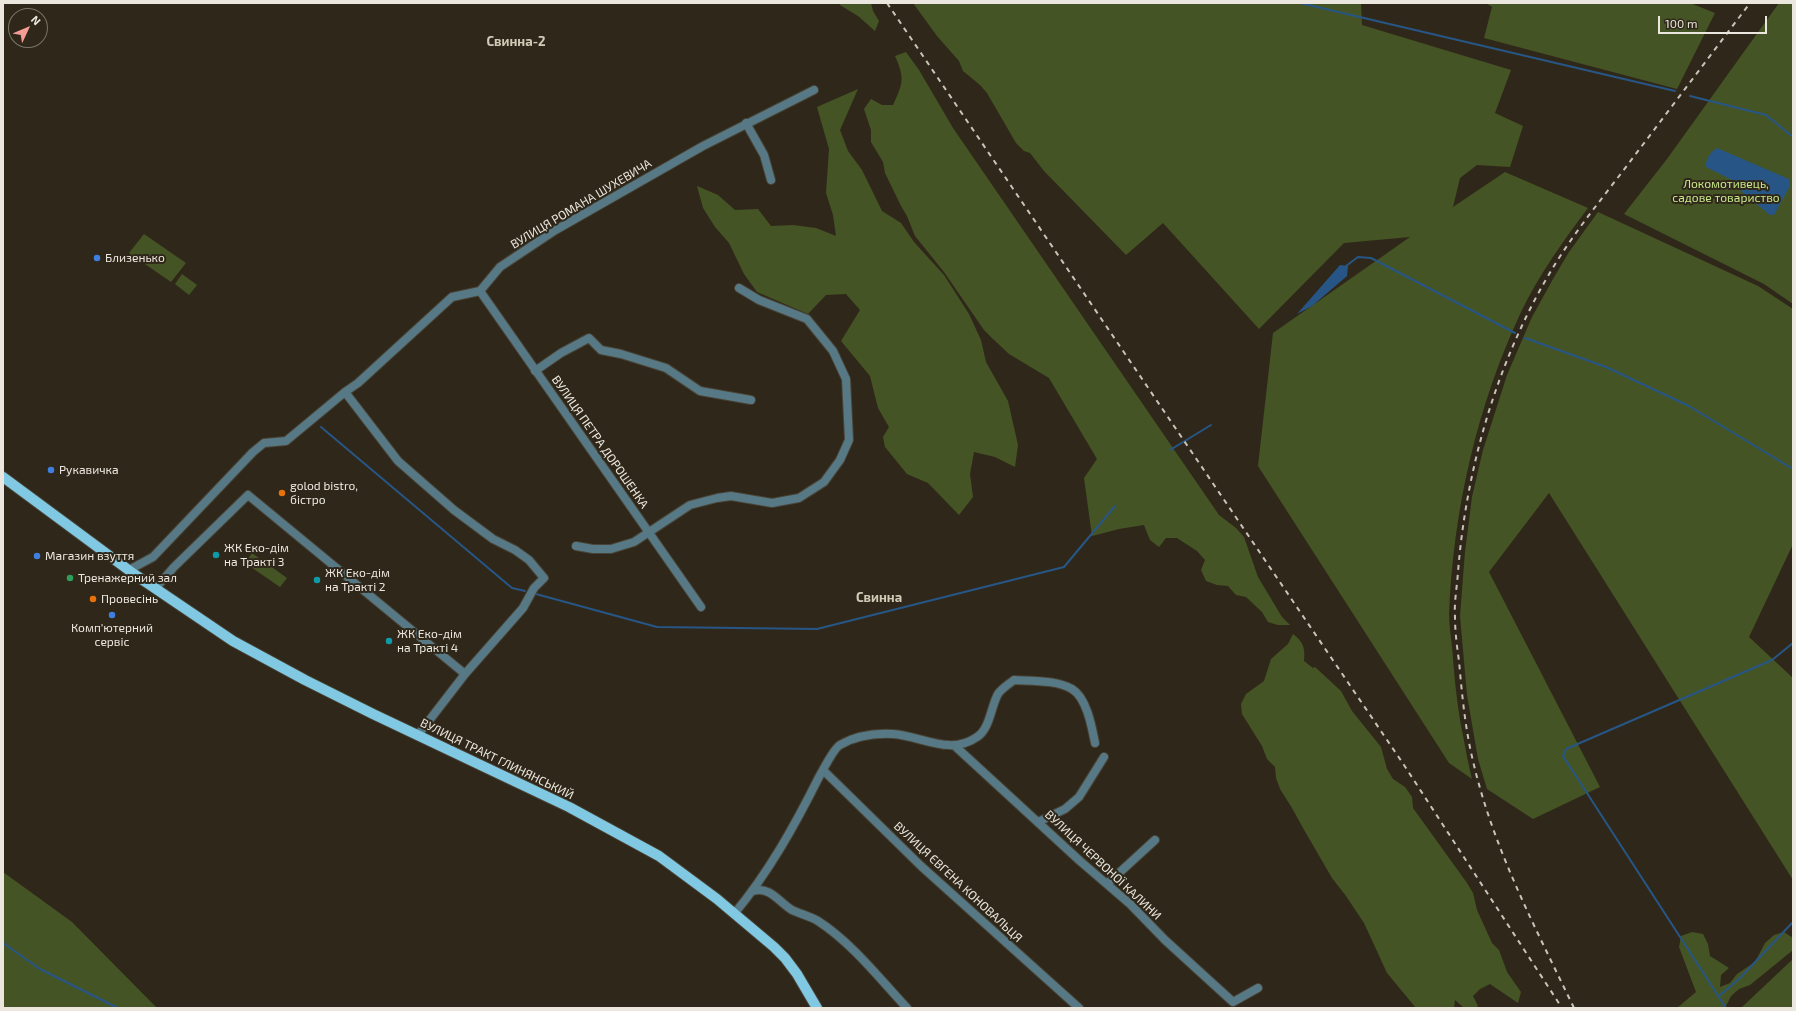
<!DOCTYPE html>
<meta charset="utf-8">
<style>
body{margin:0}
#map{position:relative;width:1796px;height:1011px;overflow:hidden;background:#2f281a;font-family:"Exo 2",sans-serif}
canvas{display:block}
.frame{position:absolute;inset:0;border:4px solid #ece7de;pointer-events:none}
.north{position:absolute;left:8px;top:8px;width:40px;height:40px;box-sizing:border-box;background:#2f281a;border:1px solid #7b7468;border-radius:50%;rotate:46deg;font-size:11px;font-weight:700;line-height:16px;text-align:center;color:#ece7de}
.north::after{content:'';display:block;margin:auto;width:14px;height:18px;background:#f59c95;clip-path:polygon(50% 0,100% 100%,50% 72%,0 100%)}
.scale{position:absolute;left:1658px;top:16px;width:109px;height:18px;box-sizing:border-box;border:2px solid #ece7de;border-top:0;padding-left:5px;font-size:12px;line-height:14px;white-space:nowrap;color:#ece7de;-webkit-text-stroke:3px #2f281a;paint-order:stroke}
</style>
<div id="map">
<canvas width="1796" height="1011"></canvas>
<div class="frame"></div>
<div class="north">N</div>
<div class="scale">100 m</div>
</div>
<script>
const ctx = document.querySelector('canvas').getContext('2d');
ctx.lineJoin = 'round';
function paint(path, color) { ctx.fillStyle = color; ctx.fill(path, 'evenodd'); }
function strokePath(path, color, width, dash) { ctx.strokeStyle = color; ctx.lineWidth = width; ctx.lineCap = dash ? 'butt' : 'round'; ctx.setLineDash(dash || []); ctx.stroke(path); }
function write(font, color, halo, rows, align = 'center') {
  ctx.font = font + ' "Exo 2",sans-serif'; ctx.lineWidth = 4; ctx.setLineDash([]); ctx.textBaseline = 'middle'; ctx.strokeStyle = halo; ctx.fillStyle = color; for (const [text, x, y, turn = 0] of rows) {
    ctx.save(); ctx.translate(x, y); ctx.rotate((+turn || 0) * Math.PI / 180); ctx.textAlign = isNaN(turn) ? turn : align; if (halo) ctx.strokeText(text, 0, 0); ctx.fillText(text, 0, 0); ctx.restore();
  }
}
paint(new Path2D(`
 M 840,3 L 871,3 L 873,11 L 879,21 L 875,31 L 858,16 L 840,5 Z
 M 913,3 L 1361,3 L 1362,25 L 1511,70 L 1495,113 L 1523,126 L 1510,167 L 1477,165 L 1460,178 L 1453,207 L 1505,172 L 1588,208 C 1563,241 1539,275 1521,312 C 1477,406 1453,510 1449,614 C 1449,625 1451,636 1452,647 C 1454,672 1456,696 1460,720 C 1464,740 1467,759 1472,779 L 1449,763 L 1258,466 L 1273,333 L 1410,237 L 1344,243 L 1259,329 L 1163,223 L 1126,255 L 1044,171 L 1030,153 L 1024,151 L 1016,143 L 987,93 L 980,85 L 963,71 L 959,61 L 937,36 Z
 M 1486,3 L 1690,3 L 1715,13 L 1677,89 L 1484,38 L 1492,7 Z
 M 1779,3 L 1793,3 L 1793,304 L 1764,284 L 1624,214 L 1667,159 Z
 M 906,52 L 919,70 L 953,128 L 1219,515 L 1236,528 L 1244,537 L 1258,577 L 1282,617 L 1290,625 L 1278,625 L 1268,622 L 1262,612 L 1246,597 L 1236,595 L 1228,586 L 1217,585 L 1206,581 L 1201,570 L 1205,560 L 1197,551 L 1177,538 L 1166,538 L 1159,547 L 1150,540 L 1144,525 L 1119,529 L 1092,536 L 1084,478 L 1097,459 L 1049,378 L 1009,354 L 992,338 L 984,330 L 944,272 L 915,236 L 907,216 L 901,206 L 885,173 L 883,162 L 871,142 L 871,130 L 864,109 L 871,99 L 882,105 L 893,105 C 903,84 905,78 895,56 Z
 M 858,89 L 840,130 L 848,151 L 862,170 L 882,211 L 901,223 L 914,242 L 944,275 L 969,314 L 981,340 L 986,362 L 1008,401 L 1018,445 L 1015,467 L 995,457 L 974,452 L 970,474 L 973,497 L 959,515 L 928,483 L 907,474 L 885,447 L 883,437 L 889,427 L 878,408 L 870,376 L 841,341 L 860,310 L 846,294 L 826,295 L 808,314 L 757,292 L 744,274 L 729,243 L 715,227 L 703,208 L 697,186 L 718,195 L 735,210 L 758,209 L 771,226 L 793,225 L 816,228 L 836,236 L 833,215 L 826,193 L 829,149 L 817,107 Z
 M 1598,212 L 1758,286 L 1793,309 L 1793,544 L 1749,637 L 1793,678 L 1793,880 L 1549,493 L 1489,572 L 1600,787 L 1533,819 L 1487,789 L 1478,759 L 1467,695 L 1460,616 L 1465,552 L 1472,497 L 1483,450 L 1507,375 L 1532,317 L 1553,279 L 1569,252 Z
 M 144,234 L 186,263 L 171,282 L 129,253 Z
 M 182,274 L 197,285 L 189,295 L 175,284 Z
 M 252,553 L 287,578 L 280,587 L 245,563 Z
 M 1293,634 C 1304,642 1305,649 1304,661 L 1313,668 L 1315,667 L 1341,691 L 1352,711 L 1381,747 L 1387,769 L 1393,779 L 1405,787 L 1412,797 L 1413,808 L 1467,883 L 1473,893 L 1477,910 L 1492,943 L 1499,950 L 1507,972 L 1521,992 L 1518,1003 L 1490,984 L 1480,989 L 1473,996 L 1478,1006 L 1476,1008 L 1464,1008 L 1455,1000 L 1454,1008 L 1416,1008 L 1387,973 L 1364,923 L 1346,896 L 1332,878 L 1303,828 L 1292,808 L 1280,789 L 1276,778 L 1275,767 L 1267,759 L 1262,746 L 1242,714 L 1241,704 L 1246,694 L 1264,681 L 1271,659 L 1288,644 Z
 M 3,872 L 72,922 L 157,1008 L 3,1008 Z
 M 1692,932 L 1703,934 L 1708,944 L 1710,956 L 1729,968 L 1721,975 L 1720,987 L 1730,983 L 1737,974 L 1755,962 L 1765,943 L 1774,935 L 1784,932 L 1793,938 L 1793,950 L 1750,985 L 1739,989 L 1731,996 L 1725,1008 L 1677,1008 L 1696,992 L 1679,947 L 1681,936 Z
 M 1793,959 L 1793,1008 L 1742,1008 L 1742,1007 Z`), '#455424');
paint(new Path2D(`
 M 1717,148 L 1789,179 L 1790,186 L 1774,215 L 1770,215 L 1743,193 L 1739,188 L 1730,179 L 1706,167 C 1705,160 1711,151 1717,148 Z
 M 1340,265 L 1348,266 L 1347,276 L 1312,306 L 1297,314 Z`), '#275686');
strokePath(new Path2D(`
 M 1300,3 L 1675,91
 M 1690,96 L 1766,115 L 1793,137
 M 1346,266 L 1358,257 L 1371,258 L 1515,333
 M 1525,338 L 1606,367 L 1689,406 L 1793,469
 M 321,427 L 512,588 L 525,591
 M 1170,450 L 1211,425
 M 536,594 L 657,627 L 817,629 L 1064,567 L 1115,506
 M 3,943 L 40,969 L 118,1008
 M 1719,996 L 1739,979 L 1793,922
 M 1726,1008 L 1563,756 L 1566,749 L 1772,660 L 1793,643`), '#275686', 2);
const minor = new Path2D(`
 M 746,123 L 764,155 L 771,180
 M 480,291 L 701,607
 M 535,371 L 561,353 L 589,338 L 601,350 L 621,354 L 666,368 L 700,391 L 751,400
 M 345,392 L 398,461 L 454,510 L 493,539 L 515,550 L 529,560 L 544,578 L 534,588 L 523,608 L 465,674 L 418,735
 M 576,546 L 593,549 L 611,549 L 634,542 L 690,505 L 717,498 L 731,496 L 772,503 L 799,498 L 824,482 L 840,460 L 849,440 L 846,379 L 833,351 L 807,319 L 759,300 L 739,288
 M 129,570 L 153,557 L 253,452 L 264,443 L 286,441 L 345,392 L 358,383 L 452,297 L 480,291 L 500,267 L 554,231 L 703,146 L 814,90
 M 155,589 L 174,567 L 248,495 L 465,674
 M 956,747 L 1080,861 L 1130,904 L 1165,940 L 1233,1002 L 1258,988
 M 823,770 L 921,866 L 1079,1008
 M 1038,822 L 1065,809 L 1079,797 L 1104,757
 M 1107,884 L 1155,840
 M 753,891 C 770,886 779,902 792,910 C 800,914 810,916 818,921 C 852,943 879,978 907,1008
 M 734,914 C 769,872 795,825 819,777 C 823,770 834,748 840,745 C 857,735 874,733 893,734 C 922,736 950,756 977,737 C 990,729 991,706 998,694 C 1001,689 1009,684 1014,680 C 1032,681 1057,680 1072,689 C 1087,698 1092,728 1095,743`);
const primary = new Path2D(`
 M 3,477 L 134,574 L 233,641 L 305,680 L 373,714 L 569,807 L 659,856 L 717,899 L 774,947 L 785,958 L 797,974 L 817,1008`);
strokePath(minor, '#494335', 10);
strokePath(primary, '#494335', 12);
strokePath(minor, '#577885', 8);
strokePath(primary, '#81c9e3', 10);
strokePath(new Path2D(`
 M 887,3 L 1404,765 L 1562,1008
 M 1574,1008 C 1535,927 1493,848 1473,761 C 1465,728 1462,694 1459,661 C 1457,647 1455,632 1455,617 C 1454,602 1457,587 1458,572 C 1466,470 1496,365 1548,276 C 1571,236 1601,200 1629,163 C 1669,110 1710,56 1750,3`), '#c9c4ba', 2, [5, 5]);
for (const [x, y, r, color] of [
 [97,258,4,"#3f7fe0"],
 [51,470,4,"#3f7fe0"],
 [282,493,4,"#e8710a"],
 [216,555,4,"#0f9aa8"],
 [37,556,4,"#3f7fe0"],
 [70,578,4,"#2e9e5b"],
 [317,580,4,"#0f9aa8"],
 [93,599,4,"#e8710a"],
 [112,615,4,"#3f7fe0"],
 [389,641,4,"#0f9aa8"]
]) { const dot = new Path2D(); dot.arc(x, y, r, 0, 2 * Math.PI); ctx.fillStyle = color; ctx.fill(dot); strokePath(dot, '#2f281a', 1.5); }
write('12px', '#c6e688', '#2f281a', [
 ["Локомотивець,",1726,184],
 ["садове товариство",1726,198]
]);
write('12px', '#ece7de', '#2f281a', [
 ["ВУЛИЦЯ РОМАНА ШУХЕВИЧА",581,204,-31],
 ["ВУЛИЦЯ ПЕТРА ДОРОШЕНКА",600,442,55],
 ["ВУЛИЦЯ ТРАКТ ГЛИНЯНСЬКИЙ",497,759,26],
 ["ВУЛИЦЯ ЧЕРВОНОЇ КАЛИНИ",1103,865,43],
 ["ВУЛИЦЯ ЄВГЕНА КОНОВАЛЬЦЯ",958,882,43]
]);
write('12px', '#ece7de', '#2f281a', [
 ["Близенько",105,258],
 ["Рукавичка",59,470],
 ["golod bistro,",290,486],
 ["бістро",290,500],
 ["ЖК Еко-дім",224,548],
 ["на Тракті 3",224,562],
 ["Магазин взуття",45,556],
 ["ЖК Еко-дім",325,573],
 ["на Тракті 2",325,587],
 ["Тренажерний зал",78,578],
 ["Провесінь",101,599],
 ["Комп'ютерний",112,628,"center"],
 ["сервіс",112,642,"center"],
 ["ЖК Еко-дім",397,634],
 ["на Тракті 4",397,648]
], 'left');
write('bold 13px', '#d2c9b7', '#2f281a', [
 ["Свинна-2",516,42],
 ["Свинна",879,598]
]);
</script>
